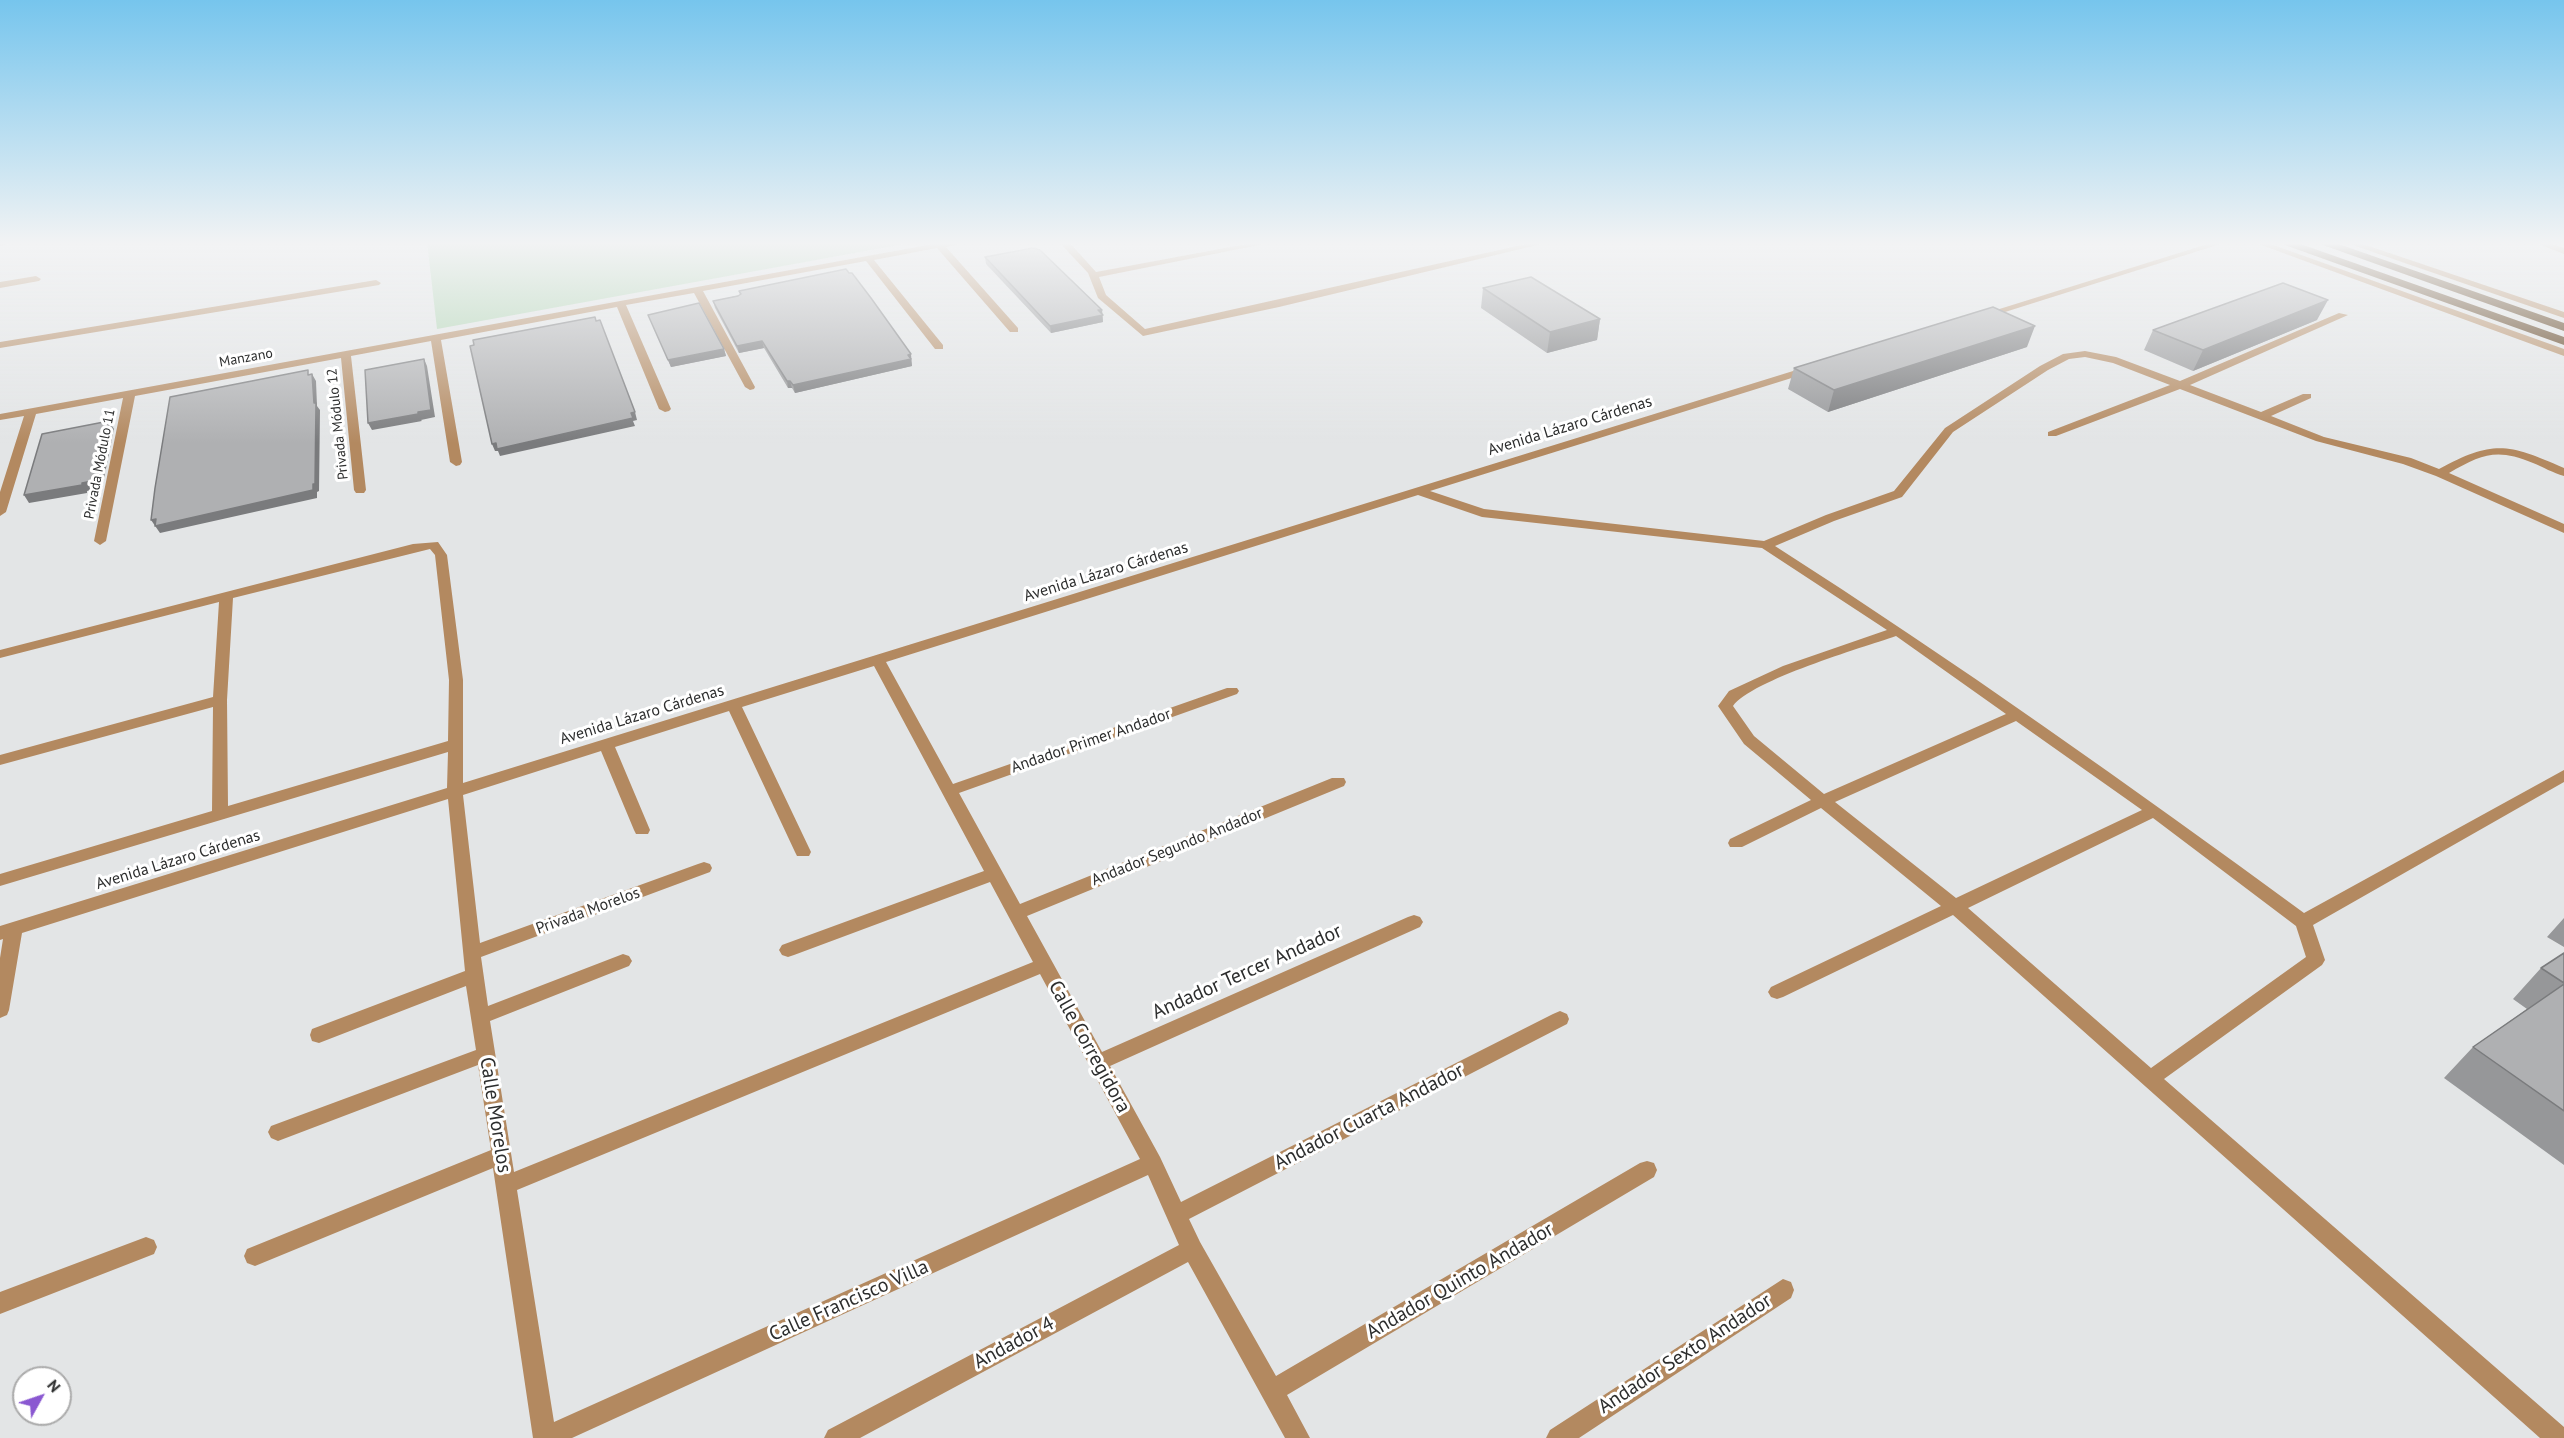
<!DOCTYPE html>
<meta charset="utf-8">
<style>
body{margin:0}
#map{position:relative;width:2564px;height:1438px;overflow:hidden;background:#e3e5e6;font-family:"PT Sans",sans-serif}
canvas{display:block}
.north{position:absolute;left:12px;top:1366px;width:60px;height:60px;box-sizing:border-box;background:#fff;border:2px solid #ababab;border-radius:50%;rotate:50deg;font-size:16px;font-weight:700;line-height:24px;text-align:center;color:#2d2e2e}
.north::after{content:'';display:block;margin:auto;width:21px;height:27px;background:#8a58d1;clip-path:polygon(50% 0,100% 100%,50% 72%,0 100%)}
</style>
<div id="map">
<canvas width="2564" height="1438"></canvas>
<div class="north">N</div>
</div>
<script>
const ctx = document.querySelector('canvas').getContext('2d');
ctx.lineJoin = 'round';
function paint(path, color) { ctx.fillStyle = color; ctx.fill(path, 'evenodd'); }
function strokePath(path, color, width, dash) { ctx.strokeStyle = color; ctx.lineWidth = width; ctx.lineCap = dash ? 'butt' : 'round'; ctx.setLineDash(dash || []); ctx.stroke(path); }
function write(font, color, halo, rows, align = 'center') {
  ctx.font = font + ' "PT Sans",sans-serif'; ctx.lineWidth = 6; ctx.setLineDash([]); ctx.textBaseline = 'middle'; ctx.strokeStyle = halo; ctx.fillStyle = color; for (const [text, x, y, turn = 0] of rows) {
    ctx.save(); ctx.translate(x, y); ctx.rotate((+turn || 0) * Math.PI / 180); ctx.textAlign = isNaN(turn) ? turn : align; if (halo) ctx.strokeText(text, 0, 0); ctx.fillText(text, 0, 0); ctx.restore();
  }
}
paint(new Path2D(`
 M 427,242 L 915,242 L 437,329 Z`), '#abd3ae');
paint(new Path2D(`
 M 0,242 L 17,242 L 0,246 Z
 M 944,242 L 961,242 L 960,244 L 946,247 L 1018,328 L 1018,332 L 1010,332 L 937,248 L 874,260 L 943,345 L 943,349 L 935,349 L 866,261 L 703,291 L 755,387 L 754,389 L 750,390 L 745,387 L 694,293 L 626,305 L 671,409 L 669,411 L 665,412 L 659,409 L 617,307 L 441,340 L 462,462 L 460,465 L 456,466 L 450,462 L 431,341 L 351,356 L 366,490 L 364,493 L 356,493 L 354,490 L 341,358 L 135,396 L 106,541 L 100,545 L 94,541 L 123,398 L 36,414 L 6,512 L 0,516 L 0,492 L 24,416 L 0,420 L 0,414 Z
 M 1059,242 L 1069,242 L 1096,272 L 1257,242 L 1274,242 L 1099,277 L 1106,295 L 1145,329 L 1535,242 L 1550,242 L 1279,307 L 1143,336 L 1098,298 L 1088,273 Z
 M 2214,242 L 2227,242 L 1986,318 L 1977,316 Z
 M 2253,242 L 2265,242 L 2564,349 L 2564,356 Z
 M 2344,242 L 2357,242 L 2564,312 L 2564,318 Z
 M 2533,242 L 2546,242 L 2564,248 L 2564,254 Z
 M 36,276 L 41,279 L 39,281 L 0,288 L 0,282 Z
 M 376,280 L 381,283 L 379,285 L 0,348 L 0,342 Z
 M 2339,313 L 2348,315 L 2190,385 L 2261,412 L 2303,394 L 2311,394 L 2311,398 L 2271,416 L 2324,437 L 2411,458 L 2439,469 C 2494,439 2509,444 2564,468 L 2564,476 C 2553,473 2543,467 2533,463 C 2497,448 2482,454 2449,473 L 2564,524 L 2564,533 L 2436,476 L 2403,464 L 2316,441 L 2180,389 L 2056,436 L 2048,436 L 2048,432 L 2170,385 L 2113,363 L 2085,357 L 2069,359 L 2048,370 L 1953,432 L 1902,497 L 1834,521 L 1775,546 C 1956,662 2131,786 2304,913 L 2564,770 L 2564,782 L 2313,925 L 2325,960 L 2322,965 L 2164,1079 L 2564,1427 L 2564,1438 L 2540,1438 L 1953,915 L 1783,997 L 1777,999 L 1771,997 L 1768,992 L 1771,987 L 1941,906 L 1821,808 L 1742,847 L 1730,847 L 1728,843 L 1730,839 L 1811,800 L 1744,744 L 1718,706 L 1729,691 L 1783,666 L 1887,630 L 1762,548 L 1482,517 L 1418,495 L 886,662 L 953,784 L 1227,688 L 1237,688 L 1239,691 L 1237,694 L 959,793 L 1020,904 L 1332,778 L 1344,778 L 1346,782 L 1344,786 L 1027,916 L 1102,1052 L 1408,917 L 1414,915 L 1420,917 L 1423,922 L 1420,927 L 1110,1066 L 1160,1157 L 1181,1202 L 1553,1014 L 1560,1011 L 1567,1014 L 1569,1019 L 1567,1024 L 1189,1219 L 1200,1242 L 1276,1376 L 1640,1163 L 1647,1161 L 1654,1163 L 1657,1170 L 1654,1177 L 1287,1395 L 1310,1438 L 1285,1438 L 1188,1262 L 860,1438 L 824,1438 L 828,1430 L 1179,1245 L 1148,1175 L 572,1438 L 533,1438 L 493,1168 L 255,1266 L 247,1263 L 244,1256 L 247,1249 L 491,1150 L 478,1065 L 278,1141 L 271,1138 L 268,1132 L 271,1126 L 476,1050 L 466,986 L 319,1043 L 312,1041 L 310,1035 L 312,1029 L 465,971 L 448,799 L 22,933 L 9,1010 L 7,1015 L 0,1018 L 0,958 L 3,939 L 0,940 L 0,926 L 447,788 L 448,752 L 0,886 L 0,874 L 212,811 L 213,707 L 0,765 L 0,755 L 213,697 L 219,602 L 0,658 L 0,650 L 413,544 L 438,542 L 447,555 L 463,680 L 463,783 L 1806,367 L 1814,367 L 1814,371 L 1430,491 L 1484,509 L 1764,541 L 1826,515 L 1894,491 L 1945,428 L 2040,366 L 2063,354 L 2085,351 L 2116,357 L 2180,381 ZM 430,549 L 435,555 L 449,680 L 448,741 L 228,806 L 227,700 L 233,598 ZM 1896,636 L 2006,714 L 1824,794 L 1754,736 L 1733,706 C 1752,680 1861,648 1896,636 ZM 874,666 L 984,871 L 782,945 L 779,950 L 782,955 L 788,957 L 794,955 L 990,882 L 1033,962 L 514,1172 L 490,1021 L 629,966 L 632,961 L 629,956 L 623,954 L 488,1006 L 481,957 L 710,872 L 712,868 L 710,864 L 704,862 L 698,864 L 480,943 L 463,795 L 601,751 L 634,830 L 636,834 L 648,834 L 650,830 L 615,747 L 729,711 L 795,852 L 797,856 L 809,856 L 811,852 L 742,707 ZM 2016,721 L 2142,810 L 1956,898 L 1835,802 ZM 2153,818 L 2296,926 L 2306,957 L 2151,1068 L 1968,908 ZM 1040,974 L 1140,1159 L 554,1422 L 517,1190 Z
 M 146,1237 L 154,1240 L 157,1247 L 154,1254 L 0,1314 L 0,1292 Z
 M 1783,1279 L 1791,1282 L 1794,1290 L 1791,1298 L 1579,1438 L 1546,1438 L 1550,1430 Z`), '#b38960');
paint(new Path2D(`
 M 2281,242 L 2295,242 L 2564,337 L 2564,345 L 2282,244 Z
 M 2319,242 L 2333,242 L 2564,323 L 2564,331 L 2320,244 Z`), '#50300c');
paint(new Path2D(`
 M 985,257 L 1102,310 L 1103,322 L 1051,333 L 986,264 Z
 M 1483,288 L 1600,319 L 1597,340 L 1547,353 L 1481,308 Z
 M 739,291 L 912,361 L 911,361 L 912,366 L 795,393 L 792,388 L 788,388 L 764,348 L 739,353 L 715,308 L 713,301 L 740,295 Z
 M 648,315 L 724,349 L 726,356 L 671,367 Z
 M 2317,320 L 2193,371 L 2144,350 L 2153,330 Z
 M 2027,347 L 1828,412 L 1788,389 L 1794,368 Z
 M 2564,918 L 2564,947 L 2547,937 Z
 M 2564,953 L 2564,1165 L 2444,1078 L 2473,1047 L 2527,1009 L 2513,999 L 2541,968 Z`), '#969799');
paint(new Path2D(`
 M 2328,300 L 2317,320 L 2193,371 L 2203,350 Z
 M 1102,310 L 1103,322 L 1051,333 L 1050,326 Z
 M 1600,319 L 1597,340 L 1547,353 L 1550,332 Z
 M 2035,326 L 2027,347 L 1828,412 L 1834,390 Z
 M 762,341 L 764,348 L 739,353 L 737,346 Z
 M 724,349 L 726,356 L 671,367 L 668,360 Z
 M 911,354 L 912,366 L 795,393 L 793,385 Z
 M 424,359 L 427,366 L 435,417 L 421,420 L 422,421 L 372,430 L 368,423 Z
 M 312,374 L 316,381 L 317,406 L 320,410 L 319,491 L 317,492 L 317,498 L 160,533 L 151,520 Z
 M 787,381 L 790,381 L 792,388 L 788,388 Z
 M 635,412 L 637,420 L 633,421 L 635,426 L 500,456 L 498,451 L 495,451 L 492,444 Z
 M 109,421 L 114,429 L 102,488 L 87,491 L 87,493 L 29,503 L 24,495 L 82,483 Z`), '#7a7b7d');
const building = new Path2D(`
 M 1033,248 L 1040,250 L 1102,310 L 1098,310 L 1103,315 L 1050,326 L 985,257 Z
 M 846,269 L 849,273 L 852,273 L 871,298 L 911,354 L 908,355 L 911,359 L 793,385 L 790,381 L 787,381 L 762,341 L 737,346 L 713,301 L 738,296 L 741,294 L 739,291 Z
 M 1531,277 L 1600,319 L 1550,332 L 1483,288 Z
 M 2283,283 L 2328,300 L 2203,350 L 2153,330 Z
 M 699,303 L 724,349 L 668,360 L 648,315 Z
 M 1993,307 L 2035,326 L 1834,390 L 1794,368 Z
 M 595,317 L 596,321 L 600,320 L 635,412 L 631,413 L 633,418 L 497,449 L 496,443 L 492,444 L 470,346 L 474,345 L 473,340 Z
 M 424,359 L 431,410 L 418,412 L 418,414 L 368,423 L 365,370 Z
 M 308,370 L 308,375 L 312,374 L 314,403 L 316,403 L 315,484 L 313,484 L 313,490 L 155,526 L 156,519 L 151,520 L 155,488 L 170,397 Z
 M 109,421 L 97,480 L 82,483 L 82,485 L 24,495 L 42,434 Z
 M 2564,953 L 2564,983 L 2541,968 Z
 M 2564,984 L 2564,1111 L 2473,1047 Z`);
paint(building, '#afb0b2');
strokePath(building, '#7a7b7d', 1.5);
const sky = ctx.createLinearGradient(0, 0, 0, 443);
sky.addColorStop(0, '#76c5ed');
sky.addColorStop(0.55, '#f2f3f4');
sky.addColorStop(1, '#f2f3f400');
ctx.fillStyle = sky;
ctx.fillRect(0, 0, 2564, 443);
write('14px', '#2d2e2e', '#fff', [
 ["Manzano",246,358,-10],
 ["Privada Módulo 12",338,424,-96],
 ["Privada Módulo 11",100,464,-79]
]);
write('16px', '#2d2e2e', '#fff', [
 ["Avenida Lázaro Cárdenas",1570,426,-17],
 ["Avenida Lázaro Cárdenas",1106,572,-17],
 ["Avenida Lázaro Cárdenas",642,715,-17],
 ["Andador Primer Andador",1091,741,-19],
 ["Andador Segundo Andador",1177,847,-22],
 ["Avenida Lázaro Cárdenas",178,860,-17],
 ["Privada Morelos",588,911,-20]
]);
write('20px', '#2d2e2e', '#fff', [
 ["Andador Tercer Andador",1247,972,-24],
 ["Calle Corregidora",1089,1047,61],
 ["Calle Morelos",495,1115,81],
 ["Andador Cuarta Andador",1369,1117,-27],
 ["Andador Quinto Andador",1460,1281,-30],
 ["Calle Francisco Villa",849,1301,-24],
 ["Andador 4",1014,1343,-28],
 ["Andador Sexto Andador",1685,1354,-33]
]);
</script>
